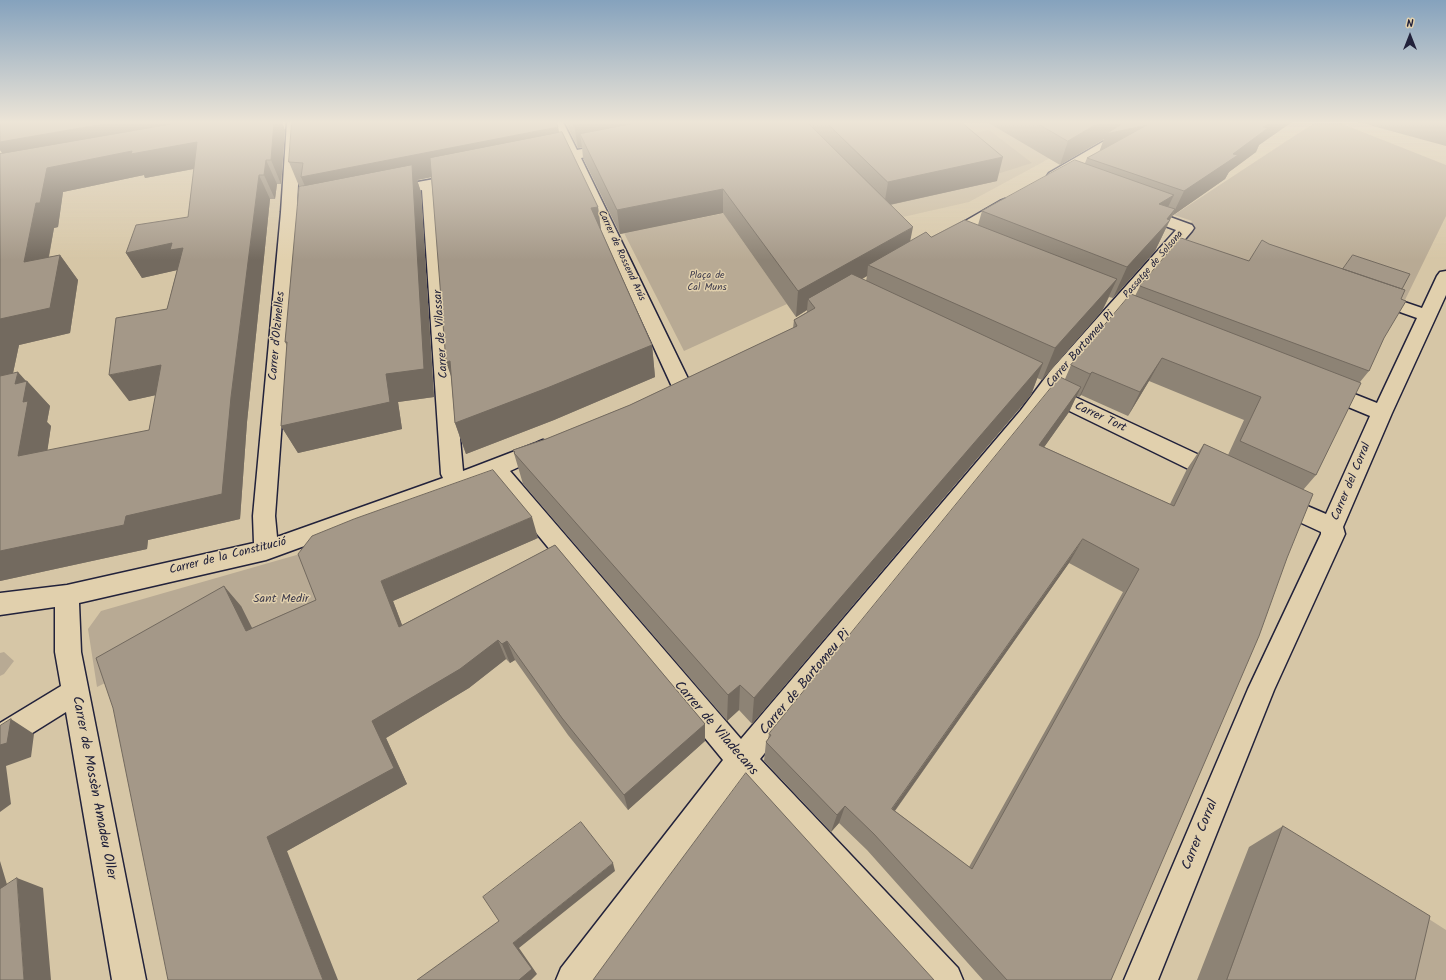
<!DOCTYPE html>
<meta charset="utf-8">
<style>
body{margin:0}
#map{position:relative;width:1446px;height:980px;overflow:hidden;background:#d6c6a6;font-family:Kalam,sans-serif}
canvas{display:block}
.north{position:absolute;left:1390px;top:16px;width:40px;height:40px;-webkit-text-stroke:3px #e1d0ad;paint-order:stroke;rotate:0deg;font-size:11px;font-weight:700;line-height:16px;text-align:center;color:#22223b}
.north::after{content:'';display:block;margin:auto;width:14px;height:18px;background:#22223b;clip-path:polygon(50% 0,100% 100%,50% 72%,0 100%)}
</style>
<div id="map">
<canvas width="1446" height="980"></canvas>
<div class="north">N</div>
</div>
<script>
const ctx = document.querySelector('canvas').getContext('2d');
ctx.lineJoin = 'round';
function paint(path, color) { ctx.fillStyle = color; ctx.fill(path, 'evenodd'); }
function strokePath(path, color, width, dash) { ctx.strokeStyle = color; ctx.lineWidth = width; ctx.lineCap = dash ? 'butt' : 'round'; ctx.setLineDash(dash || []); ctx.stroke(path); }
function write(font, color, halo, rows, align = 'center') {
  ctx.font = font + ' Kalam,sans-serif'; ctx.lineWidth = 3; ctx.setLineDash([]); ctx.textBaseline = 'middle'; ctx.strokeStyle = halo; ctx.fillStyle = color; for (const [text, x, y, turn = 0] of rows) {
    ctx.save(); ctx.translate(x, y); ctx.rotate((+turn || 0) * Math.PI / 180); ctx.textAlign = isNaN(turn) ? turn : align; if (halo) ctx.strokeText(text, 0, 0); ctx.fillText(text, 0, 0); ctx.restore();
  }
}
paint(new Path2D(`
 M 1070,122 L 1091,133 L 1043,162 L 969,202 L 903,217 L 804,123 Z`), '#c7b89d');
paint(new Path2D(`
 M 1314,123 L 1340,123 L 1446,165 L 1446,216 L 1405,300 L 1260,246 L 1237,280 L 1165,254 L 1192,221 L 1174,215 Z
 M 989,130 L 1032,163 L 997,174 L 951,138 Z
 M 760,206 L 730,223 L 787,304 L 684,351 L 624,233 Z
 M 300,554 L 331,620 L 119,676 L 97,687 L 88,629 L 101,611 Z
 M 4,652 L 14,661 L 4,674 L 0,676 L 0,653 Z
 M 1393,896 L 1446,930 L 1446,980 L 1372,980 Z`), '#b8aa94');
const minor = new Path2D(`
 M 287,122 L 301,122 L 297,206 L 326,200 L 331,202 L 334,205 L 331,208 L 297,215 L 275,516 L 277,537 L 443,478 L 441,474 L 422,190 L 390,197 L 385,195 L 382,192 L 385,189 L 390,187 L 462,174 L 467,175 L 469,178 L 467,181 L 437,187 L 463,471 L 536,443 L 543,440 L 550,443 L 554,448 L 550,453 L 510,471 L 741,739 L 1021,410 L 1051,370 L 1176,230 L 1136,215 L 1134,212 L 1136,209 L 1142,207 L 1148,209 L 1192,225 L 1194,228 L 1192,231 L 1058,389 L 1227,468 L 1230,474 L 1227,480 L 1219,482 L 1211,480 L 1049,401 L 760,759 L 958,968 L 963,980 L 923,980 L 742,782 L 594,980 L 556,980 L 561,968 L 723,760 L 491,478 L 266,560 L 79,603 L 81,652 L 146,980 L 112,980 L 66,712 L 10,747 L 0,751 L 0,723 L 61,686 L 55,652 L 55,607 L 0,615 L 0,593 L 67,585 L 254,543 L 253,516 L 281,212 Z
 M 550,122 L 563,122 L 577,150 L 613,143 L 618,144 L 620,147 L 618,150 L 581,158 L 694,391 L 691,396 L 684,398 L 677,396 L 674,391 L 568,160 L 544,165 L 539,164 L 537,161 L 539,158 L 565,153 Z
 M 1137,122 L 1154,122 L 1059,179 L 1054,180 L 1049,179 L 1047,176 L 1049,173 Z
 M 1005,199 L 1010,201 L 1013,204 L 1010,207 L 953,241 L 947,243 L 941,241 L 939,238 L 941,235 L 1000,201 Z
 M 1446,271 L 1446,295 L 1392,413 L 1343,527 L 1345,534 L 1274,690 L 1158,980 L 1124,980 L 1248,689 L 1321,534 L 1321,532 L 1269,508 L 1266,502 L 1269,496 L 1277,493 L 1326,514 L 1370,416 L 1317,394 L 1314,389 L 1317,384 L 1324,382 L 1377,403 L 1417,318 L 1369,301 L 1366,297 L 1369,293 L 1375,292 L 1422,308 L 1437,276 L 1440,272 Z`);
strokePath(minor, '#22223b', 3);
paint(minor, '#e1d0ad');
paint(new Path2D(`
 M 0,122 L 285,130 L 281,184 L 277,184 L 275,199 L 270,199 L 247,422 L 240,519 L 148,540 L 147,549 L 0,581 L 0,154 L 2,153 L 0,150 ZM 194,169 L 188,217 L 126,253 L 142,278 L 177,270 L 167,309 L 129,401 L 156,395 L 149,430 L 47,451 L 51,426 L 47,422 L 50,406 L 27,381 L 26,381 L 13,373 L 19,345 L 70,333 L 78,280 L 60,255 L 49,257 L 54,228 L 58,227 L 63,192 L 144,175 L 145,178 Z
 M 565,122 L 961,122 L 997,181 L 890,205 L 910,242 L 978,225 L 982,211 L 1085,163 L 1087,158 L 1100,151 L 1104,139 L 1060,165 L 987,122 L 1292,122 L 1259,145 L 1256,152 L 1229,172 L 1225,179 L 1172,216 L 1155,251 L 1113,298 L 1109,297 L 1102,311 L 1042,380 L 1037,378 L 1031,395 L 752,724 L 739,710 L 727,721 L 523,484 L 513,450 L 546,439 L 630,405 L 793,328 L 794,320 L 807,312 L 807,310 L 796,317 L 723,213 L 620,234 L 583,158 L 582,147 L 578,148 ZM 867,276 L 866,281 L 862,279 Z
 M 1358,122 L 1446,122 L 1446,146 Z
 M 558,127 L 559,133 L 598,207 L 601,230 L 652,345 L 655,377 L 554,420 L 466,454 L 455,423 L 451,376 L 431,177 L 417,180 L 421,192 L 434,397 L 398,402 L 402,429 L 298,453 L 281,426 L 287,346 L 285,342 L 303,186 L 299,186 L 289,162 Z
 M 1269,244 L 1402,289 L 1401,299 L 1384,338 L 1369,371 L 1360,382 L 1316,475 L 1303,490 L 1111,980 L 983,980 L 867,850 L 839,823 L 831,832 L 764,761 L 766,742 L 768,739 L 769,734 L 1065,379 L 1071,365 L 1135,296 L 1140,286 L 1249,261 ZM 1149,381 L 1244,420 L 1228,455 L 1204,444 L 1187,469 L 1170,504 L 1044,447 L 1069,412 L 1076,396 L 1079,397 L 1081,395 L 1128,416 ZM 1069,563 L 1123,592 L 969,867 L 895,811 Z
 M 538,538 L 393,601 L 402,625 L 555,545 L 705,724 L 705,741 L 628,810 L 568,735 L 515,660 L 510,663 L 506,659 L 469,688 L 386,738 L 407,784 L 287,851 L 168,980 L 241,606 L 252,628 L 316,600 Z
 M 1283,826 L 1415,980 L 1197,980 L 1249,847 Z`), '#8d8375');
paint(new Path2D(`
 M 0,122 L 258,122 L 12,167 L 0,150 Z
 M 274,122 L 282,122 L 285,130 L 281,184 L 271,160 Z
 M 586,122 L 702,122 L 580,134 L 582,147 L 578,148 L 574,125 Z
 M 1100,122 L 1133,122 L 1147,125 L 1097,158 L 1104,139 L 1060,165 L 1068,141 Z
 M 1270,122 L 1292,122 L 1259,145 L 1256,152 L 1229,172 L 1225,179 L 1172,216 L 1184,191 L 1263,127 Z
 M 558,127 L 562,151 L 417,180 L 421,192 L 434,397 L 398,402 L 402,429 L 298,453 L 281,426 L 312,202 L 301,177 Z
 M 197,142 L 209,166 L 145,178 L 144,175 L 63,192 L 58,227 L 54,228 L 43,287 L 24,262 L 36,203 L 47,168 L 132,151 Z
 M 1003,157 L 997,181 L 884,206 L 888,182 Z
 M 266,160 L 277,184 L 275,199 L 264,175 Z
 M 259,175 L 270,199 L 247,422 L 240,519 L 148,540 L 147,549 L 0,581 L 0,551 L 126,516 L 231,397 Z
 M 723,189 L 723,213 L 620,234 L 617,210 Z
 M 1174,195 L 1159,225 L 1159,204 Z
 M 598,207 L 602,238 L 591,208 Z
 M 1175,209 L 1155,251 L 1113,298 L 1127,267 Z
 M 913,227 L 908,252 L 868,265 L 867,276 L 814,306 L 808,299 L 807,310 L 796,317 L 798,291 Z
 M 172,243 L 183,248 L 182,269 L 142,278 L 126,253 Z
 M 60,255 L 78,280 L 70,333 L 19,345 L 6,406 L 0,400 L 0,319 Z
 M 1117,279 L 1102,311 L 1042,380 L 1055,348 Z
 M 652,345 L 655,377 L 554,420 L 466,454 L 455,423 Z
 M 1162,358 L 1149,381 L 1128,416 L 1140,392 Z
 M 450,361 L 457,393 L 446,362 Z
 M 1043,363 L 1031,395 L 752,724 L 754,698 Z
 M 161,365 L 179,390 L 129,401 L 109,375 Z
 M 18,372 L 27,382 L 27,381 L 50,406 L 47,422 L 51,426 L 43,481 L 18,456 L 23,402 L 15,384 Z
 M 1092,372 L 1081,395 L 1079,397 L 1090,374 Z
 M 1081,387 L 1069,412 L 1028,470 L 1039,445 Z
 M 532,517 L 538,538 L 393,601 L 410,646 L 399,627 L 381,581 Z
 M 1083,539 L 1069,563 L 884,826 L 892,809 Z
 M 224,586 L 241,606 L 263,650 L 246,631 Z
 M 498,640 L 506,659 L 469,688 L 386,738 L 407,784 L 287,851 L 338,980 L 323,980 L 267,837 L 372,721 Z
 M 507,641 L 515,660 L 510,663 L 502,644 Z
 M 740,685 L 739,710 L 727,721 L 728,695 Z
 M 11,719 L 34,734 L 31,757 L 6,766 L 11,804 L 0,812 L 0,745 Z
 M 705,724 L 705,741 L 628,810 L 624,795 Z
 M 845,806 L 839,823 L 831,832 L 837,815 Z
 M 0,861 L 14,908 L 0,903 Z
 M 613,863 L 615,871 L 519,948 L 537,974 L 531,980 L 519,980 L 513,943 Z
 M 17,878 L 43,888 L 51,980 L 24,980 Z`), '#736a5f');
const building = new Path2D(`
 M 2,122 L 115,122 L 0,142 L 0,128 Z
 M 183,122 L 274,122 L 271,160 L 266,160 L 264,175 L 259,175 L 231,397 L 222,494 L 126,516 L 124,525 L 0,551 L 0,376 L 18,372 L 15,384 L 27,381 L 23,402 L 28,401 L 18,456 L 149,430 L 161,365 L 109,375 L 116,318 L 167,309 L 183,248 L 170,250 L 172,243 L 126,253 L 136,225 L 188,217 L 197,142 L 131,154 L 132,151 L 47,168 L 40,203 L 36,203 L 24,262 L 60,255 L 50,308 L 0,319 L 0,154 Z
 M 292,122 L 556,122 L 558,127 L 301,177 L 303,163 L 289,162 Z
 M 573,122 L 586,122 L 574,125 Z
 M 641,122 L 807,122 L 913,227 L 798,291 L 723,189 L 617,210 L 580,134 Z
 M 826,122 L 961,122 L 1003,157 L 888,182 Z
 M 1035,122 L 1100,122 L 1068,141 Z
 M 1125,122 L 1270,122 L 1263,127 L 1268,128 L 1233,154 L 1238,155 L 1184,191 L 1087,158 L 1147,125 L 1106,134 Z
 M 562,132 L 598,207 L 591,208 L 652,345 L 547,388 L 455,423 L 450,361 L 446,362 L 430,158 Z
 M 1075,160 L 1174,195 L 1159,204 L 1175,209 L 1167,219 L 1170,220 L 1127,267 L 982,211 Z
 M 412,165 L 424,369 L 386,374 L 390,402 L 281,426 L 287,342 L 285,342 L 299,187 Z
 M 965,220 L 1117,279 L 1055,348 L 868,265 L 926,232 L 931,237 Z
 M 1181,238 L 1249,261 L 1262,240 L 1269,244 L 1405,290 L 1401,299 L 1406,301 L 1384,338 L 1369,371 L 1140,286 Z
 M 1353,255 L 1410,274 L 1402,289 L 1343,269 Z
 M 852,274 L 1043,363 L 754,698 L 740,685 L 728,695 L 514,453 L 515,452 L 513,450 L 546,439 L 630,405 L 797,326 L 794,320 L 815,308 L 808,299 Z
 M 1131,294 L 1361,383 L 1316,475 L 1240,441 L 1261,397 L 1162,358 L 1140,392 L 1092,372 L 1090,374 L 1071,365 Z
 M 1060,377 L 1081,387 L 1039,445 L 1174,506 L 1204,444 L 1313,494 L 1287,558 L 1259,636 L 1111,980 L 1007,980 L 874,834 L 845,806 L 837,815 L 766,742 L 771,735 L 769,734 ZM 1083,539 L 1139,569 L 972,869 L 892,809 Z
 M 493,470 L 532,517 L 381,581 L 399,627 L 555,545 L 705,724 L 624,795 L 562,718 L 507,641 L 502,644 L 498,640 L 460,669 L 372,721 L 394,768 L 267,837 L 323,980 L 168,980 L 113,708 L 96,658 L 224,586 L 246,631 L 316,600 L 298,554 L 312,536 L 354,519 Z
 M 11,719 L 7,743 L 0,745 L 0,726 Z
 M 746,773 L 934,980 L 593,980 L 666,880 Z
 M 581,822 L 613,863 L 513,943 L 532,969 L 519,980 L 417,980 L 499,921 L 483,897 Z
 M 1283,826 L 1430,916 L 1415,980 L 1227,980 Z
 M 17,878 L 24,980 L 0,980 L 0,889 Z`);
paint(building, '#a49888');
strokePath(building, '#736a5f', 1);
const sky = ctx.createLinearGradient(0, 0, 0, 260);
sky.addColorStop(0, '#85a2bd');
sky.addColorStop(0.47, '#ede5d7');
sky.addColorStop(1, '#ede5d700');
ctx.fillStyle = sky;
ctx.fillRect(0, 0, 1446, 260);
write('10px', '#22223b', '#e1d0ad', [
 ["Carrer de Rossend Arús",621,256,65],
 ["Passatge de Solsona",1154,265,-49]
]);
write('10px', '#403d4d', '#e1d0ad', [
 ["Plaça de",707,276],
 ["Cal Muns",707,288]
]);
write('12px', '#22223b', '#e1d0ad', [
 ["Carrer de Vilassar",442,334,-94],
 ["Carrer d'Olzinelles",278,336,-85],
 ["Carrer Bartomeu Pi",1081,350,-49],
 ["Carrer Tort",1100,418,25],
 ["Carrer del Corral",1352,482,-67],
 ["Carrer de la Constitució",228,557,-14]
]);
write('12px', '#403d4d', '#e1d0ad', [
 ["Sant Medir",281,600]
]);
write('14px', '#22223b', '#e1d0ad', [
 ["Carrer de Bartomeu Pi",806,683,-50],
 ["Carrer de Viladecans",715,729,49],
 ["Carrer de Mossèn Amadeu Oller",93,788,79],
 ["Carrer Corral",1201,835,-68]
]);
</script>
